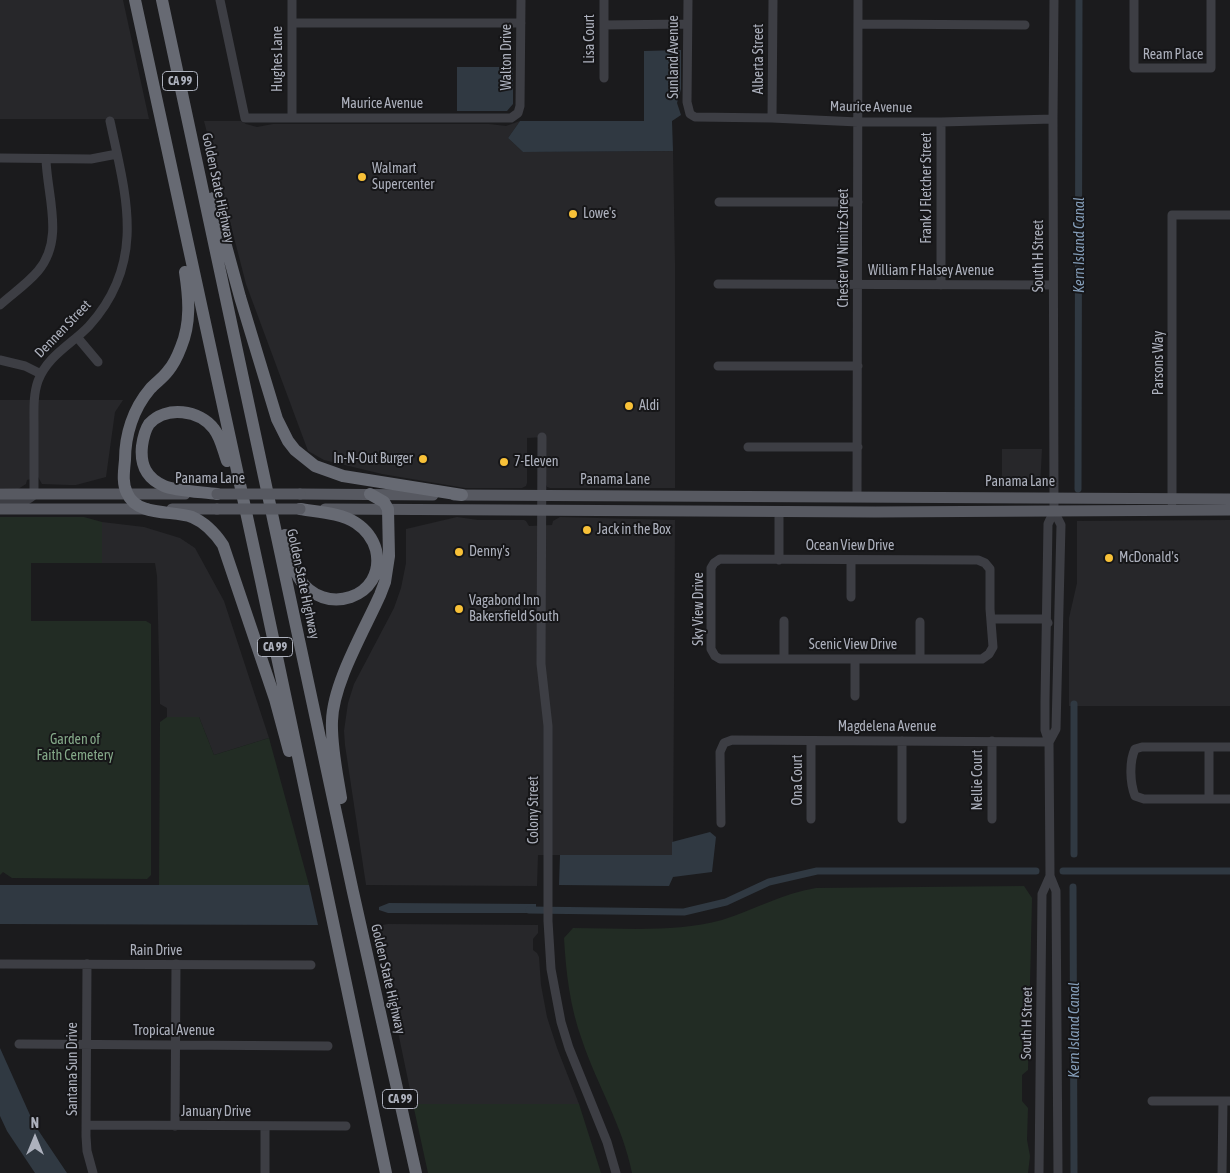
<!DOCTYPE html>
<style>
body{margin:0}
#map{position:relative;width:1230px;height:1173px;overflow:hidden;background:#1b1b1d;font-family:"Asap Condensed",sans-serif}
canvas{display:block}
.north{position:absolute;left:10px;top:1113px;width:50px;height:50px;-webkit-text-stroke:4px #161618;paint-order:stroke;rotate:0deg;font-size:14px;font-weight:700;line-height:20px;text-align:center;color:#adb1bd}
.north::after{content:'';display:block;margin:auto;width:18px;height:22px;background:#adb1bd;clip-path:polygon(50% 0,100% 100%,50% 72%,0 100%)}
</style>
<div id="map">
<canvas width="1230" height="1173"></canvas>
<div class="north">N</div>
</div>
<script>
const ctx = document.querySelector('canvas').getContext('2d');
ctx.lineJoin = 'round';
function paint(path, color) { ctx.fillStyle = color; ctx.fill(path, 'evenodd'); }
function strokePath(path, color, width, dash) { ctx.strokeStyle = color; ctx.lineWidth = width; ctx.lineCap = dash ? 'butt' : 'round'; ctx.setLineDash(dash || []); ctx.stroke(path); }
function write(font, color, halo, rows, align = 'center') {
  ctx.font = font + ' "Asap Condensed",sans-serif'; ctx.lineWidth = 4; ctx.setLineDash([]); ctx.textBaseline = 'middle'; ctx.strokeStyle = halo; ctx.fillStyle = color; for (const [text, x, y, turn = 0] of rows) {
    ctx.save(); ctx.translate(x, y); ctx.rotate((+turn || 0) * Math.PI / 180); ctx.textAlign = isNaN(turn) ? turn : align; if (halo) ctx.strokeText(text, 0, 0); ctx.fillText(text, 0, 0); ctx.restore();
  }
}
paint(new Path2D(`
 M 0,0 L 123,0 L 149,119 L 0,119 Z
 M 204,121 L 241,121 L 246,124 L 257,127 L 273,124 L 489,124 L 506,126 L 520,121 L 508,138 L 523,152 L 673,151 L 675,263 L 675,488 L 550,488 L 547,487 L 545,483 L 544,437 L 527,438 L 527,483 L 526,486 L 522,488 L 465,488 L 382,474 L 324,460 L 308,451 L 246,284 Z
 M 0,400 L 123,400 L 115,412 L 106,477 L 76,485 L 69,485 L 42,484 L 38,477 L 27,480 L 26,484 L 18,489 L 0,488 Z
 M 1002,449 L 1042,449 L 1040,487 L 1002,488 Z
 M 457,517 L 478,520 L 524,520 L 526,521 L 529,526 L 552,525 L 553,521 L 560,517 L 675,520 L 673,855 L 538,855 L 537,886 L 366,885 L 345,745 L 344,731 L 348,703 L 354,684 L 394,608 L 401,588 L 406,563 L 406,529 Z
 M 1230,520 L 1230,706 L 1069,706 L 1069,618 L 1077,583 L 1077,521 Z
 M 102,522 L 144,527 L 180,538 L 195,548 L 224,601 L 269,738 L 214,755 L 199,717 L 167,717 L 167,708 L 160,704 L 157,576 L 155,563 L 102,563 Z
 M 388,924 L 538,925 L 538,933 L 533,939 L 533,950 L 537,953 L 539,957 L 541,985 L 547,1017 L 557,1048 L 579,1104 L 413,1104 L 376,926 Z`), '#27272a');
paint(new Path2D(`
 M 0,517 L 84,517 L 102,522 L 102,563 L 31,563 L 31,621 L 146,621 L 151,624 L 151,875 L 147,879 L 12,878 L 3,872 L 0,875 Z
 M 167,717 L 199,717 L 214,755 L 269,738 L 309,885 L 159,885 L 160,722 Z
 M 1024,886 L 1032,898 L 1028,1070 L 1022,1075 L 1022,1101 L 1028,1108 L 1027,1140 L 1030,1156 L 1028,1173 L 632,1173 C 623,1126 597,1085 582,1040 C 570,1007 566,973 564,938 L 573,928 C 622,928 674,933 722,920 C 754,910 783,893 816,888 Z
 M 413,1104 L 579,1104 L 601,1173 L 428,1173 Z`), '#222c24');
paint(new Path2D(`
 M 681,50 L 681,89 L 677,103 L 681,115 L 672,121 L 673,151 L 523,152 L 508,138 L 520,121 L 644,121 L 644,51 Z
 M 457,67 L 513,67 L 513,104 L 507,111 L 457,111 Z
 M 710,832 L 716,837 L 712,872 L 673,877 L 669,886 L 559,885 L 560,855 L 672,855 L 672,842 Z
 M 0,885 L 309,885 L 318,925 L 0,924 Z
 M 389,903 L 536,904 L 536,913 L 388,913 L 379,910 L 379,907 Z
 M 0,1048 L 34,1124 L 67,1173 L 35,1173 L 7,1131 L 0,1116 Z`), '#303942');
strokePath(new Path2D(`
 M 1078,489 L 1079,0
 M 1074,854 L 1074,704
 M 1063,871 L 1230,871
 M 1073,887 L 1074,1173
 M 529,910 L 684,912 L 726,902 L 769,882 L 817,871 L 1036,871`), '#303942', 7);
strokePath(new Path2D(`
 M 220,0 L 245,118 L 511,118 L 518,113 L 520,106 L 521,0
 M 688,0 L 687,102 L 690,114 L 695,117 L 772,118 L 858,122 L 941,122 L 1053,119
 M 1134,0 L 1134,68 L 1211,68 L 1211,0
 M 292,23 L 521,23
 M 858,24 L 1025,25
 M 604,25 L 687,24
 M 604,78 L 604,0
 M 292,118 L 292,0
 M 772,118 L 773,0
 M 0,158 L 91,159 L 117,154
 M 719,202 L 858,202
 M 718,284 L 1053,285
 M 941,285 L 941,122
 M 0,305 C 12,294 27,284 38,271 C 65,239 47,196 46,159
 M 77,337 L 98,362
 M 0,360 L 25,366 L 41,374
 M 718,366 L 858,366
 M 542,437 L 541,664 L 548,726 L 548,921 L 551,969 L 561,1022 L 569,1048 L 607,1142 L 616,1173
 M 748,447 L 858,447
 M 857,496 L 858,0
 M 0,503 C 15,503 23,505 34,495 C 34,472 34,449 34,426 C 34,411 33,395 38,381 C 47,356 72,344 89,326 C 147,262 126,196 110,121
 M 1172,503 L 1172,215 L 1230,215
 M 779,511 L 779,560
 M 720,559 L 978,560 L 985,563 L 990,569 L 990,609 L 993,647 L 989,654 L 982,659 L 720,659 L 715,656 L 711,649 L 711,568 L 714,563 Z
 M 851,597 L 851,560
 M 991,619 L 1046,619 L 1048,623
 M 784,621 L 784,659
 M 920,622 L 920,659
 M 855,659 L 855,696
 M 1049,742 L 1056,729 L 1061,525 L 1054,511 L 1053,119 L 1054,0
 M 1209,747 L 1209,799
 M 1230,747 L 1142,747 L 1135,749 C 1129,762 1130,783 1135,796 L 1144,799 L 1230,799
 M 811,819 L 811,741
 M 902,819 L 902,741
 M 992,819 L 992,741
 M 721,823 L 720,752 L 724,743 L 732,740 L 1049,742
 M 1050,876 L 1049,742 L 1045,730 L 1045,701 L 1048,524 L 1054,511
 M 0,964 L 311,965
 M 87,964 L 86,1136 L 87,1151 L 93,1173
 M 19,1044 L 328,1046
 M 1152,1101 L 1230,1101
 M 86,1125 L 346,1126
 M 175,1126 L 176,964
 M 265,1126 L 265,1173
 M 1039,1173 L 1042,894 L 1050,876 L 1056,891 L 1058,1173
 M 1222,1173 L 1223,1101`), '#3d3e44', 9);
strokePath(new Path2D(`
 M 0,494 L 185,494
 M 300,494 L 433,495
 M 454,495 L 1230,499
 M 0,509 L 148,509
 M 172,509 L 217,509
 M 325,509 L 875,512 L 1230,510`), '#575961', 11);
strokePath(new Path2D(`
 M 135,0 L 261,581 L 386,1173
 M 162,0 L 353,892 L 416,1173
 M 213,198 L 240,297 L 277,419 L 288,441 L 295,450 L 315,466 L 343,476 L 462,495
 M 185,272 C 189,298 191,323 181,347 C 178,355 174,364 168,371 C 163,378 155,383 150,389 C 133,409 125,435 125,460 C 124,471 122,483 127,493 C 137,517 173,510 192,517 C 206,523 215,533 223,545 L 275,699 L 289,751
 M 217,494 C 203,492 175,491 164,486 C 146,478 140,465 142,446 C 143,439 145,430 149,424 C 166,405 200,410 214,429 C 221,438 223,450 227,461
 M 285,535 C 289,549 292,566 299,578 C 323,618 387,598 376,550 C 373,539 365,529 356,523 C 341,513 318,512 300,509
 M 341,798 C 337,773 331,746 332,721 C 333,683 364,631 380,595 L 385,582 L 389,556 L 388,509 L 384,502 L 370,494`), '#676a73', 12);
strokePath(new Path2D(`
 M 217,494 L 300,494
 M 217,509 L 300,509`), '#575961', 11);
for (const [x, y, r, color] of [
 [362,177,5,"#f8c138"],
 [573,214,5,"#f8c138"],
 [629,406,5,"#f8c138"],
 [423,459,5,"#f8c138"],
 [504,462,5,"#f8c138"],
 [587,530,5,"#f8c138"],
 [459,552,5,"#f8c138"],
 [1109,558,5,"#f8c138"],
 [459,609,5,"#f8c138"]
]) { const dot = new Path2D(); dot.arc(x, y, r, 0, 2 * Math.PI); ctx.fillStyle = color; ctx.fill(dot); strokePath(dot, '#161618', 2); }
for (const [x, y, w] of [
 [180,81,35],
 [275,647,35],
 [400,1099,35]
]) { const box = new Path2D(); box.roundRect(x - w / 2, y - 9.5, w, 19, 4); ctx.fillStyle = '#161618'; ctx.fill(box); strokePath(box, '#adb1bd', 1); }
write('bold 12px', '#adb1bd', null, [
 ["CA 99",180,81],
 ["CA 99",275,647],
 ["CA 99",400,1099]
]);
write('14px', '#adb1bd', '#161618', [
 ["Lisa Court",590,39,-90],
 ["Ream Place",1173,55],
 ["Walton Drive",507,57,-90],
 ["Sunland Avenue",674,57,-90],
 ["Hughes Lane",278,59,-90],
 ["Alberta Street",759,59,-90],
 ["Maurice Avenue",382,104],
 ["Maurice Avenue",871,107,1],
 ["Golden State Highway",218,188,78],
 ["Frank J Fletcher Street",927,188,-90],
 ["Chester W Nimitz Street",844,248,-90],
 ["South H Street",1039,256,-90],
 ["William F Halsey Avenue",931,271],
 ["Dennen Street",63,329,-46],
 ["Parsons Way",1159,363,-90],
 ["Panama Lane",210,479],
 ["Panama Lane",615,480],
 ["Panama Lane",1020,482],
 ["Ocean View Drive",850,546],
 ["Golden State Highway",303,584,78],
 ["Sky View Drive",699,609,-90],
 ["Scenic View Drive",853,645],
 ["Magdelena Avenue",887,727],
 ["Ona Court",798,780,-90],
 ["Nellie Court",978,780,-90],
 ["Colony Street",534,810,-90],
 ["Rain Drive",156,951],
 ["Golden State Highway",388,979,77],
 ["South H Street",1027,1023,-89],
 ["Tropical Avenue",174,1031],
 ["Santana Sun Drive",73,1069,-90],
 ["January Drive",216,1112]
]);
write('14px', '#adb1bd', '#161618', [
 ["Walmart",372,169],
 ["Supercenter",372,185],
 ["Lowe's",583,214],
 ["Aldi",639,406],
 ["In-N-Out Burger",413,459,"right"],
 ["7-Eleven",514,462],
 ["Jack in the Box",597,530],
 ["Denny's",469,552],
 ["McDonald's",1119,558],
 ["Vagabond Inn",469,601],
 ["Bakersfield South",469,617]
], 'left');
write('14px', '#84a888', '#161618', [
 ["Garden of",75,740],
 ["Faith Cemetery",75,756]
]);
write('italic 15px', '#849db8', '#161618', [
 ["Kern Island Canal",1079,245,-90],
 ["Kern Island Canal",1074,1030,-90]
]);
</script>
